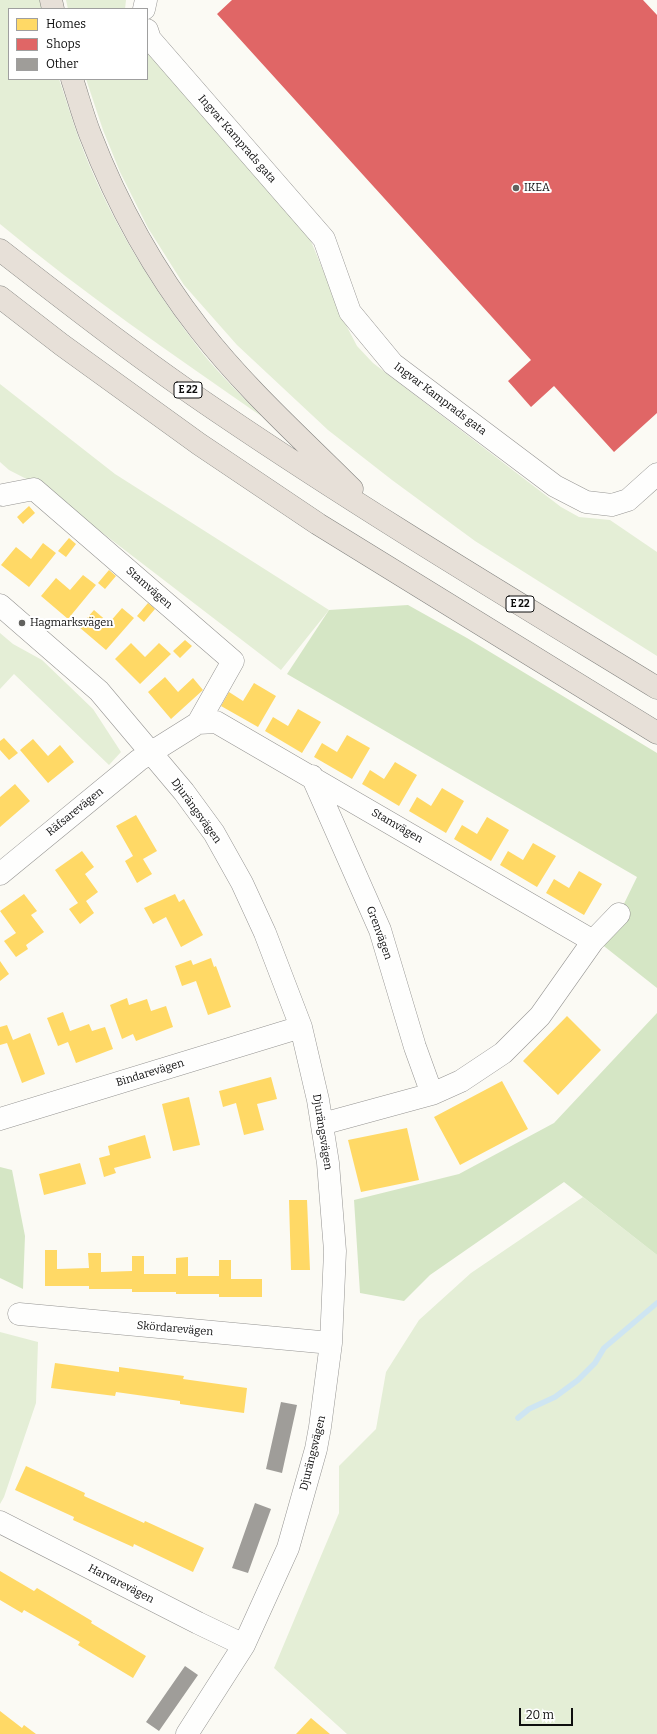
<!DOCTYPE html>
<meta charset="utf-8">
<style>
body{margin:0}
#map{position:relative;width:657px;height:1734px;overflow:hidden;background:#fbfaf4;font-family:Bitter,serif}
canvas{display:block}
.legend{position:absolute;left:8px;top:8px;width:140px;height:72px;box-sizing:border-box;background:#fff;border:1px solid #9f9f9f;margin:0;padding:5px 7px;list-style:none;font-size:12px;color:#0e0e0e}
.legend li{display:flex;align-items:center;gap:8px;height:20px}
.legend b{width:20px;border:1px solid #9f9f9f}
.scale{position:absolute;left:519px;top:1708px;width:54px;height:18px;box-sizing:border-box;border:2px solid #0e0e0e;border-top:0;padding-left:5px;font-size:12px;line-height:14px;white-space:nowrap;color:#0e0e0e;-webkit-text-stroke:3px #fff;paint-order:stroke}
</style>
<div id="map">
<canvas width="657" height="1734"></canvas>
<ul class="legend">
<li><b style="height:11px;background:#ffd966"></b>Homes</li>
<li><b style="height:11px;background:#e06666"></b>Shops</li>
<li><b style="height:11px;background:#9f9d99"></b>Other</li>
</ul>
<div class="scale">20 m</div>
</div>
<script>
const ctx = document.querySelector('canvas').getContext('2d');
ctx.lineJoin = 'round';
function paint(path, color) { ctx.fillStyle = color; ctx.fill(path, 'evenodd'); }
function strokePath(path, color, width, dash) { ctx.strokeStyle = color; ctx.lineWidth = width; ctx.lineCap = dash ? 'butt' : 'round'; ctx.setLineDash(dash || []); ctx.stroke(path); }
function write(font, color, halo, rows, align = 'center') {
  ctx.font = font + ' Bitter,serif'; ctx.lineWidth = 4; ctx.setLineDash([]); ctx.textBaseline = 'middle'; ctx.strokeStyle = halo; ctx.fillStyle = color; for (const [text, x, y, turn = 0] of rows) {
    ctx.save(); ctx.translate(x, y); ctx.rotate((+turn || 0) * Math.PI / 180); ctx.textAlign = isNaN(turn) ? turn : align; if (halo) ctx.strokeText(text, 0, 0); ctx.fillText(text, 0, 0); ctx.restore();
  }
}
paint(new Path2D(`
 M 0,0 L 40,0 L 42,9 L 9,9 L 9,79 L 59,79 C 66,99 72,120 79,139 C 106,212 147,280 194,342 C 213,368 238,392 261,416 C 172,354 83,293 0,224 Z
 M 66,0 L 126,0 L 125,9 L 68,9 Z
 M 147,52 L 310,239 L 346,325 L 357,346 L 373,363 L 561,507 L 579,517 L 610,520 L 657,552 L 657,656 L 475,541 L 392,480 L 328,430 L 237,345 L 184,285 L 148,228 L 120,172 L 103,130 L 86,79 L 147,79 Z
 M 0,384 L 115,474 L 329,610 L 281,670 L 44,488 L 9,470 L 0,462 Z
 M 0,633 L 13,644 L 42,660 L 93,709 L 121,752 L 109,765 L 14,674 L 0,689 Z
 M 583,1197 L 657,1255 L 657,1734 L 347,1734 L 274,1668 L 339,1513 L 339,1466 L 376,1429 L 386,1372 L 419,1320 L 471,1273 Z
 M 0,1332 L 38,1342 L 36,1403 L 4,1497 L 0,1504 Z`), '#e4eed6');
paint(new Path2D(`
 M 408,605 L 467,638 L 657,753 L 657,988 L 600,943 L 619,914 L 637,877 L 287,674 L 329,610 Z
 M 657,1013 L 657,1255 L 564,1182 L 430,1275 L 404,1301 L 360,1293 L 354,1200 L 459,1174 L 554,1123 Z
 M 0,1167 L 12,1170 L 25,1236 L 23,1289 L 0,1278 Z`), '#d5e6c5');
paint(new Path2D(`
 M 29,506 L 35,513 L 23,524 L 17,517 Z
 M 69,538 L 76,544 L 66,557 L 58,551 Z
 M 43,543 L 56,553 L 29,587 L 1,565 L 16,547 L 31,559 Z
 M 109,570 L 116,576 L 105,589 L 98,583 Z
 M 83,575 L 96,585 L 68,619 L 41,596 L 56,578 L 70,590 Z
 M 148,603 L 155,609 L 144,622 L 137,616 Z
 M 122,608 L 134,618 L 106,650 L 79,627 L 94,610 L 109,623 Z
 M 185,640 L 192,646 L 180,658 L 173,651 Z
 M 131,643 L 145,657 L 159,643 L 171,654 L 140,684 L 115,659 Z
 M 165,677 L 178,692 L 193,678 L 203,690 L 171,719 L 148,692 Z
 M 254,683 L 276,696 L 258,727 L 221,706 L 229,692 L 243,701 Z
 M 298,709 L 321,722 L 302,753 L 265,731 L 273,717 L 288,726 Z
 M 347,735 L 370,748 L 352,779 L 314,757 L 322,743 L 337,752 Z
 M 4,738 L 18,753 L 9,760 L 0,750 L 0,741 Z
 M 33,739 L 48,756 L 60,745 L 74,762 L 48,783 L 20,750 Z
 M 395,762 L 417,775 L 399,806 L 362,784 L 370,770 L 384,779 Z
 M 15,784 L 30,801 L 0,827 L 0,797 Z
 M 442,788 L 464,801 L 446,833 L 409,811 L 417,797 L 431,806 Z
 M 136,815 L 157,851 L 143,859 L 152,874 L 137,883 L 125,861 L 133,856 L 116,826 Z
 M 487,817 L 509,830 L 491,861 L 454,839 L 462,825 L 477,834 Z
 M 533,843 L 556,856 L 537,887 L 500,865 L 508,851 L 523,860 Z
 M 82,851 L 94,867 L 85,874 L 98,892 L 86,901 L 94,913 L 80,924 L 69,909 L 78,903 L 55,870 Z
 M 579,871 L 602,884 L 584,915 L 546,893 L 554,879 L 569,888 Z
 M 24,894 L 37,911 L 31,915 L 44,932 L 26,945 L 28,949 L 16,957 L 4,941 L 16,933 L 0,911 Z
 M 175,894 L 179,902 L 184,899 L 203,935 L 181,947 L 166,917 L 153,924 L 144,908 Z
 M 211,958 L 214,967 L 216,966 L 231,1007 L 208,1015 L 196,981 L 182,986 L 175,966 L 191,960 L 193,965 Z
 M 0,961 L 9,974 L 0,981 Z
 M 127,998 L 129,1005 L 147,999 L 151,1011 L 166,1006 L 173,1027 L 136,1041 L 133,1034 L 122,1039 L 110,1005 Z
 M 63,1012 L 70,1031 L 89,1024 L 92,1031 L 105,1027 L 113,1049 L 76,1063 L 68,1042 L 58,1046 L 47,1018 Z
 M 567,1016 L 601,1050 L 558,1095 L 523,1061 Z
 M 7,1025 L 13,1040 L 30,1033 L 45,1074 L 22,1083 L 7,1043 L 0,1045 L 0,1027 Z
 M 271,1077 L 277,1099 L 257,1104 L 264,1130 L 244,1135 L 236,1103 L 223,1107 L 219,1091 Z
 M 502,1081 L 528,1129 L 460,1165 L 434,1117 Z
 M 189,1097 L 200,1145 L 173,1151 L 162,1104 Z
 M 407,1128 L 419,1180 L 361,1192 L 348,1140 Z
 M 145,1135 L 151,1158 L 114,1168 L 116,1173 L 104,1177 L 99,1158 L 110,1155 L 108,1146 Z
 M 80,1163 L 86,1184 L 44,1195 L 39,1174 Z
 M 289,1200 L 307,1200 L 310,1270 L 291,1270 Z
 M 45,1250 L 57,1250 L 57,1269 L 89,1268 L 88,1253 L 101,1253 L 101,1272 L 132,1271 L 132,1256 L 144,1256 L 144,1274 L 176,1274 L 176,1258 L 188,1257 L 188,1276 L 219,1276 L 219,1260 L 231,1260 L 231,1279 L 262,1279 L 262,1297 L 219,1297 L 219,1294 L 176,1294 L 176,1292 L 132,1292 L 132,1289 L 89,1289 L 89,1286 L 45,1286 Z
 M 55,1363 L 119,1372 L 119,1367 L 184,1376 L 183,1379 L 247,1388 L 244,1413 L 180,1404 L 180,1401 L 116,1392 L 115,1396 L 51,1388 Z
 M 26,1466 L 85,1493 L 84,1496 L 144,1523 L 145,1521 L 204,1548 L 193,1572 L 134,1544 L 133,1547 L 73,1520 L 74,1517 L 15,1490 Z
 M 0,1571 L 34,1591 L 37,1588 L 92,1621 L 91,1623 L 146,1656 L 133,1678 L 78,1645 L 80,1642 L 24,1610 L 22,1613 L 0,1600 Z
 M 0,1711 L 22,1728 L 24,1725 L 36,1734 L 0,1734 Z
 M 311,1718 L 330,1734 L 296,1734 Z`), '#ffd966');
paint(new Path2D(`
 M 232,0 L 643,0 L 657,15 L 657,413 L 614,452 L 554,386 L 531,407 L 508,381 L 531,360 L 217,14 Z`), '#e06666');
strokePath(new Path2D(`
 M 518,1418 L 529,1409 L 555,1397 L 578,1380 L 595,1363 L 604,1348 L 657,1303`), '#cee5f2', 5.5);
paint(new Path2D(`
 M 281,1402 L 297,1405 L 282,1473 L 266,1469 Z
 M 255,1503 L 271,1509 L 248,1573 L 232,1568 Z
 M 185,1666 L 198,1675 L 159,1731 L 146,1722 Z`), '#9f9d99');
const minor = new Path2D(`
 M 144,9 L 146,0
 M 147,30 L 150,39 L 324,239 L 350,312 L 393,364 L 555,486 L 586,502 L 612,505 L 628,500 L 657,474
 M 0,605 L 99,691 L 184,792 L 214,833 L 242,883 L 265,933 L 301,1027 L 318,1100 L 328,1163 L 335,1251 L 331,1343 L 320,1427 L 316,1449 L 288,1548 L 244,1645 L 187,1734
 M 198,723 L 216,722 L 593,941
 M 312,776 L 380,930 L 415,1047 L 432,1094
 M 0,874 L 139,760 L 198,723 L 233,661 L 34,489 L 3,495
 M 0,1119 L 301,1027
 M 322,1124 L 432,1094 L 461,1081 L 503,1053 L 540,1016 L 593,941 L 619,914
 M 19,1314 L 331,1343
 M 0,1522 L 198,1623 L 244,1645`);
const highway = new Path2D(`
 M 51,0 L 53,9
 M 72,79 C 78,97 83,116 90,134 C 117,204 154,271 200,330 C 245,388 301,438 352,489
 M 0,250 C 72,306 144,362 220,413 C 363,510 510,598 657,688
 M 0,297 L 62,345 L 199,444 L 318,524 L 657,733`);
strokePath(minor, '#959492', 23);
strokePath(highway, '#82827f', 23);
strokePath(minor, '#fefefd', 22);
strokePath(highway, '#e7e0d8', 22);
for (const [x, y, r, color] of [
 [516,188,4,"#61615e"],
 [22,623,4,"#61615e"]
]) { const dot = new Path2D(); dot.arc(x, y, r, 0, 2 * Math.PI); ctx.fillStyle = color; ctx.fill(dot); strokePath(dot, '#fff', 1.5); }
for (const [x, y, w] of [
 [188,390,28],
 [520,604,28]
]) { const box = new Path2D(); box.roundRect(x - w / 2, y - 8, w, 16, 3); ctx.fillStyle = '#fff'; ctx.fill(box); strokePath(box, '#0e0e0e', 1); }
write('bold 10px', '#0e0e0e', null, [
 ["E 22",188,390],
 ["E 22",520,604]
]);
write('11px', '#0e0e0e', '#fff', [
 ["Ingvar Kamprads gata",237,139,49],
 ["Ingvar Kamprads gata",440,399,37],
 ["Stamvägen",149,588,41],
 ["Djurängsvägen",196,811,54],
 ["Räfsarevägen",75,812,-39],
 ["Stamvägen",397,826,30],
 ["Grenvägen",379,933,70],
 ["Bindarevägen",150,1073,-17],
 ["Djurängsvägen",322,1132,81],
 ["Skördarevägen",175,1329,5],
 ["Djurängsvägen",313,1453,-76],
 ["Harvarevägen",121,1584,27]
]);
write('11px', '#0e0e0e', '#fff', [
 ["IKEA",524,188],
 ["Hagmarksvägen",30,623]
], 'left');
</script>
